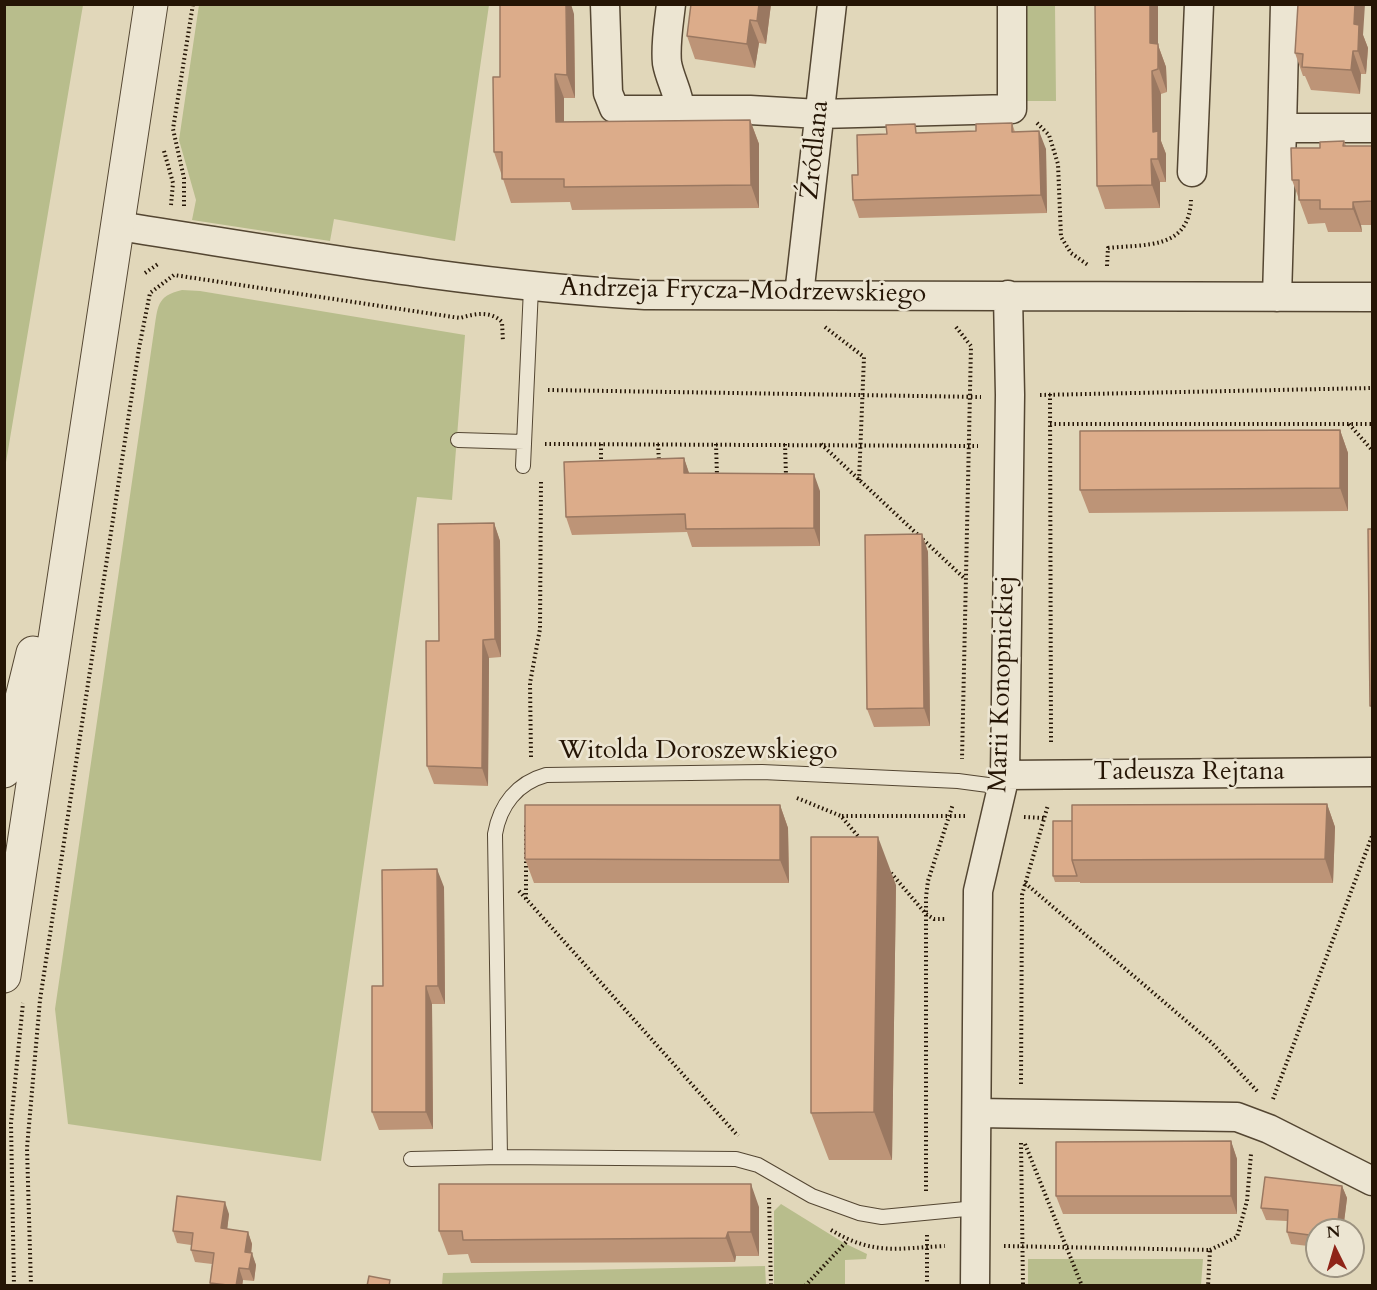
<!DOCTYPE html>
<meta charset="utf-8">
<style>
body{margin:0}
#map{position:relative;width:1377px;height:1290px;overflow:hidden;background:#e1d7ba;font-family:Cardo,serif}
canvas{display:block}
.frame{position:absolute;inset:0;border:6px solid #251505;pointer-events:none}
.north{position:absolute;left:1305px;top:1218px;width:60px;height:60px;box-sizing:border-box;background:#ece5d2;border:2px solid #9c9280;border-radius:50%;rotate:355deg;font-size:16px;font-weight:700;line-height:24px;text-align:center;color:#251505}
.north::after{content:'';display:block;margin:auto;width:21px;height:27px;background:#8f2418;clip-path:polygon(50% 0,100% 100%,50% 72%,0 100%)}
</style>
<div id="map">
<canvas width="1377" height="1290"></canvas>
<div class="frame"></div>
<div class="north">N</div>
</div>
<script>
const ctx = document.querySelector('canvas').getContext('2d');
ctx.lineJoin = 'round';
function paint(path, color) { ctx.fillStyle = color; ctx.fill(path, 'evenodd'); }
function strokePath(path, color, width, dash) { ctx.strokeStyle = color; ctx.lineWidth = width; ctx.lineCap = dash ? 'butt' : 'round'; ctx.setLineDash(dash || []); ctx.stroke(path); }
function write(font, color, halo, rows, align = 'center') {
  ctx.font = font + ' Cardo,serif'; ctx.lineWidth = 5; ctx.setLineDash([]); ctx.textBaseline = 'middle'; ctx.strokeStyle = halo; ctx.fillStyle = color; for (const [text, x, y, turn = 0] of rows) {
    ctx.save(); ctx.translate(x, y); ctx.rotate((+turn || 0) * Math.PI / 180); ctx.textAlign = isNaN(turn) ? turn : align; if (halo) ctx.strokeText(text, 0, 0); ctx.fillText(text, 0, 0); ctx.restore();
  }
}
paint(new Path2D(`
 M 5,4 L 83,5 L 5,468 L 4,5 Z
 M 199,5 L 489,5 L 455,241 L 334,219 L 330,241 L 192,220 L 196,200 L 179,140 Z
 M 1025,5 L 1055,5 L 1056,101 L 1026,101 Z
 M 182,290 L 200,291 L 465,335 L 452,500 L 417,497 L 321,1161 L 68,1124 L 55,1009 L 154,331 C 158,307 156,296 182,290 Z
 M 781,1204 L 844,1243 L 867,1254 L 866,1259 L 845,1260 L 845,1285 L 774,1285 L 774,1211 Z
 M 1028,1259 L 1203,1259 L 1201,1285 L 1028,1285 Z
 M 765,1266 L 766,1285 L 442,1285 L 443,1273 Z`), '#b8bd8c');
const service = new Path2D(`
 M 458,440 L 524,442
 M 523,466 L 531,288
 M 411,1159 L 500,1157
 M 976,1208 L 882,1217 L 859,1213 L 812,1196 L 758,1165 L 736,1159 L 500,1157 L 495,834 C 500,805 517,783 546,775 L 762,772 L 958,781 L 1003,787`);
const minor = new Path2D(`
 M 605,4 L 608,93 L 614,108 L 619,110 L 750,110 L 819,114 L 1012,109 L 1012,4
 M 671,4 C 669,23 665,44 667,63 C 670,80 679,93 680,110
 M 1282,128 L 1285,4
 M 1192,172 L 1199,4
 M 118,226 C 293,253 468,285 645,295 L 1372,297
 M 799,295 L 832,4
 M 1277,297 L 1282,128 L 1372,128
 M 1005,775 L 1372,772
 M 977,1113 L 1237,1117 L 1269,1129 L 1372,1181
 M 975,1286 L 978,891 L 1005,775 L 1010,395 L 1008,295`);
const tertiary = new Path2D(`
 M 4,771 L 33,653
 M 4,976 L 151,4`);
strokePath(service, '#544632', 16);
strokePath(minor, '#544632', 31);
strokePath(tertiary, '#544632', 35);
strokePath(new Path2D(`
 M 1037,123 L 1049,135 L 1058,164 L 1061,237 L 1071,253 L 1088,265
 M 164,151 L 173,183 L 171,205
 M 184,206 L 184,178 L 173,129 L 193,4
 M 1107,266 L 1108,248 C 1146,244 1189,250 1191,200
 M 145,273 L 158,264
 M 825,327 L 864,357 L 859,481
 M 956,327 L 971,346 L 962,759
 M 548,390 L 981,397
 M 1050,394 L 1051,745
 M 1040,395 L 1372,388
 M 1050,424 L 1372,424
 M 1349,424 L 1372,450
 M 545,444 L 978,446
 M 601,444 L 601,464
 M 658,444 L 659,462
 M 716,444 L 717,476
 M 785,444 L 786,476
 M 821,444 L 964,578
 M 531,757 L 530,683 L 540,629 L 541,480
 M 797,798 L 841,816 L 862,841
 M 842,816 L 966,816
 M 1024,817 L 1044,818
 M 891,873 L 926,914 L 934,919 L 947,919
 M 1025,883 L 1212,1043 L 1257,1091
 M 519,891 L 738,1136
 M 526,899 L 526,823
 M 1021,1084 L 1022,895 L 1048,805
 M 1273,1099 L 1372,836
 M 1021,1143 L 1023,1286
 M 1025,1144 L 1082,1286
 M 926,1191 L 926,897 L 928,881 L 953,804
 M 769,1198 L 771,1286
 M 831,1230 C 874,1256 898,1248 945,1246
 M 927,1235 L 927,1286
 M 1004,1246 L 1210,1250 L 1208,1286
 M 1210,1250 L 1237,1237 L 1247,1201 L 1251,1154
 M 14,1286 L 11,1123 L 23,1003
 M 31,1286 L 27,1148 L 40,1000 L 139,348 L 150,293 L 174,275 L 460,318 C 474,314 490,310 502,322 L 503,342
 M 805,1286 L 848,1240`), '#251505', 4, [1.5, 3]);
strokePath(service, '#ece5d2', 14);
strokePath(minor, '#ece5d2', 28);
strokePath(tertiary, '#ece5d2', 33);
paint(new Path2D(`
 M 771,4 L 766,44 L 759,43 L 755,68 L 695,59 L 687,36 Z
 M 915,4 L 968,4 L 915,6 Z
 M 574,14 L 575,98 L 564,98 L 564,122 L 750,120 L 759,144 L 759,208 L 572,210 L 570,202 L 511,203 L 494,152 L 500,77 Z
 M 1363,35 L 1368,48 L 1366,74 L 1361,74 L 1360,94 L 1311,90 L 1305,76 L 1303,76 L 1295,53 Z
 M 1158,45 L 1166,67 L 1167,92 L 1161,94 L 1161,141 L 1166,154 L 1166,182 L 1160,182 L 1160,208 L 1105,209 L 1097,186 Z
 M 1012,123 L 1015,132 L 1046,149 L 1047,213 L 859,218 L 853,200 L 858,175 L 887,134 L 976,131 Z
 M 1344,141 L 1346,146 L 1372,146 L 1372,225 L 1361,225 L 1362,232 L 1328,232 L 1325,223 L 1308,224 L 1292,180 L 1320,148 Z
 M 1340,430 L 1348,453 L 1348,511 L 1089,513 L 1080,490 Z
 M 684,458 L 689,473 L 820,491 L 820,546 L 692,547 L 687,532 L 572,535 L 566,517 Z
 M 494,523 L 500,541 L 501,657 L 489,658 L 488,786 L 434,784 L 427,766 L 439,641 Z
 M 922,534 L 928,552 L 930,726 L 874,727 L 867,709 Z
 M 1327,804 L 1335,827 L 1333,883 L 1080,883 L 1080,881 L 1080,882 L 1055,882 L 1053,876 L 1072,821 Z
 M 780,805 L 788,828 L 789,883 L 534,883 L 525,859 Z
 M 896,885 L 892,1160 L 829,1160 L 811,1113 Z
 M 444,887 L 445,1004 L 432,1004 L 433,1129 L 379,1130 L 372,1112 L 383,986 Z
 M 1231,1141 L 1237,1159 L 1237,1214 L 1063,1214 L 1056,1196 Z
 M 1342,1186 L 1347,1198 L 1343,1230 L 1317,1230 L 1317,1247 L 1291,1244 L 1287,1232 L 1287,1221 L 1266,1220 L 1261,1208 Z
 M 759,1207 L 759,1256 L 736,1256 L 735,1262 L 471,1263 L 468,1254 L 448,1255 L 439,1231 Z
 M 229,1214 L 227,1229 L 248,1232 L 252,1244 L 251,1253 L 256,1265 L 254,1281 L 243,1280 L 242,1286 L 211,1286 L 210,1283 L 212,1264 L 195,1262 L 191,1250 L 191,1245 L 177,1243 L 173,1231 Z`), '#bd9477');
paint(new Path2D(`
 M 566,4 L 571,4 L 574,14 L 575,98 L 567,75 Z
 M 759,4 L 771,4 L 766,44 L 757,21 Z
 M 1150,4 L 1158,4 L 1158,45 L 1166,67 L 1167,92 L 1150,43 Z
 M 1355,4 L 1365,4 L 1363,35 L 1368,48 L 1366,74 L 1358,51 L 1354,24 Z
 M 750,20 L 759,43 L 755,68 L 747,44 Z
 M 1353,51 L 1361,74 L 1360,94 L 1351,70 Z
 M 1152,71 L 1161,94 L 1161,141 L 1166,154 L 1166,182 L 1158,159 L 1153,132 Z
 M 555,74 L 564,98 L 564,145 L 556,122 Z
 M 750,120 L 759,144 L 759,208 L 751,185 Z
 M 1039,131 L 1046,149 L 1047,213 L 1041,195 Z
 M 1151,159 L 1160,182 L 1160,208 L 1152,185 Z
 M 1353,202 L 1361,225 L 1362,232 L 1353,209 Z
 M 1340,430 L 1348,453 L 1348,511 L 1340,488 Z
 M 684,458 L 690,476 L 684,473 Z
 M 814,474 L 820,491 L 820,546 L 814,528 Z
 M 494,523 L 500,541 L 501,657 L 495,639 Z
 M 922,534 L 928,552 L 930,726 L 924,708 Z
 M 483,640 L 489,658 L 488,786 L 482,768 Z
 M 1327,804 L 1335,827 L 1333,883 L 1325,859 Z
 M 780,805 L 788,828 L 789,883 L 780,860 Z
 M 878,837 L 896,885 L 892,1160 L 874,1112 Z
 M 437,869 L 444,887 L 445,1004 L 438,986 Z
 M 426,986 L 432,1004 L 433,1129 L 426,1112 Z
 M 1231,1141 L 1237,1159 L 1237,1214 L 1231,1196 Z
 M 751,1184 L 759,1207 L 759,1256 L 751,1232 Z
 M 1342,1186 L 1347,1198 L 1343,1230 L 1337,1230 Z
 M 225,1202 L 229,1214 L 226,1240 L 221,1228 Z
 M 248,1232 L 252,1244 L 250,1264 L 245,1252 Z
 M 728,1232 L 736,1256 L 735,1262 L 726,1238 Z
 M 252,1253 L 256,1265 L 254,1281 L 249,1269 Z
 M 239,1268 L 243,1280 L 242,1286 L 236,1286 Z`), '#9a7861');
const building = new Path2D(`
 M 500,4 L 566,4 L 567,75 L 555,74 L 556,122 L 750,120 L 751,185 L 564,187 L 564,179 L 502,179 L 502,152 L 494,152 L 493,77 L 500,77 Z
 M 691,4 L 759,4 L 757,21 L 750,20 L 747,44 L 687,36 Z
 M 1095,4 L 1150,4 L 1150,43 L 1158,44 L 1158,69 L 1152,71 L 1153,132 L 1158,131 L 1158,159 L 1151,159 L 1152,185 L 1097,186 Z
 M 1298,4 L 1355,4 L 1354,24 L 1359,25 L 1358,51 L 1353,51 L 1351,70 L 1302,67 L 1303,54 L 1295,53 Z
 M 1012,123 L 1012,132 L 1039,131 L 1041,195 L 853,200 L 852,175 L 858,175 L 857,135 L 887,134 L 886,125 L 915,124 L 916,133 L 976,131 L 976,124 Z
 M 1344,141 L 1343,146 L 1372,146 L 1372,201 L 1353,202 L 1353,209 L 1320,209 L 1320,200 L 1299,200 L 1299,180 L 1292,180 L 1291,148 L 1320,148 L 1320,142 Z
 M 1340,430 L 1340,488 L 1080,490 L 1080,431 Z
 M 684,458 L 684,473 L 814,474 L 814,528 L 686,529 L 685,514 L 566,517 L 564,462 Z
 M 494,523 L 495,639 L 483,640 L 482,768 L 427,766 L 426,641 L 439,641 L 438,524 Z
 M 1368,529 L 1372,529 L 1372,706 L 1370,706 Z
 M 922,534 L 924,708 L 867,709 L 865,535 Z
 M 1327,804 L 1325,859 L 1072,860 L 1072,805 Z
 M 525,805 L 780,805 L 780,860 L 525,859 Z
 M 1053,821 L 1072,821 L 1072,860 L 1077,876 L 1053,876 Z
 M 811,837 L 878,837 L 874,1112 L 811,1113 Z
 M 437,869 L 438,986 L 426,986 L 426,1112 L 372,1112 L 372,986 L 383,986 L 382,870 Z
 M 1231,1141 L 1231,1196 L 1056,1196 L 1056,1142 Z
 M 1265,1177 L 1342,1186 L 1337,1230 L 1317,1230 L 1317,1236 L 1287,1232 L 1288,1210 L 1261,1208 Z
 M 439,1184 L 751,1184 L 751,1232 L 728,1232 L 726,1238 L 463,1240 L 462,1231 L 439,1231 Z
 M 177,1196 L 225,1202 L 221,1228 L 248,1232 L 245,1252 L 252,1253 L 249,1269 L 239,1268 L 236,1286 L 210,1283 L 214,1253 L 191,1250 L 193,1233 L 173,1231 Z
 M 369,1276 L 390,1280 L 389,1286 L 367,1286 Z`);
paint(building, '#dcac8a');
strokePath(building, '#9a7861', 1.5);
write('26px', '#251505', '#ece5d2', [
 ["Źródlana",816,150,-84],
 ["Andrzeja Frycza-Modrzewskiego",743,292,1],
 ["Marii Konopnickiej",1003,684,-88],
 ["Witolda Doroszewskiego",698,752],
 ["Tadeusza Rejtana",1189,773]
]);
</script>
